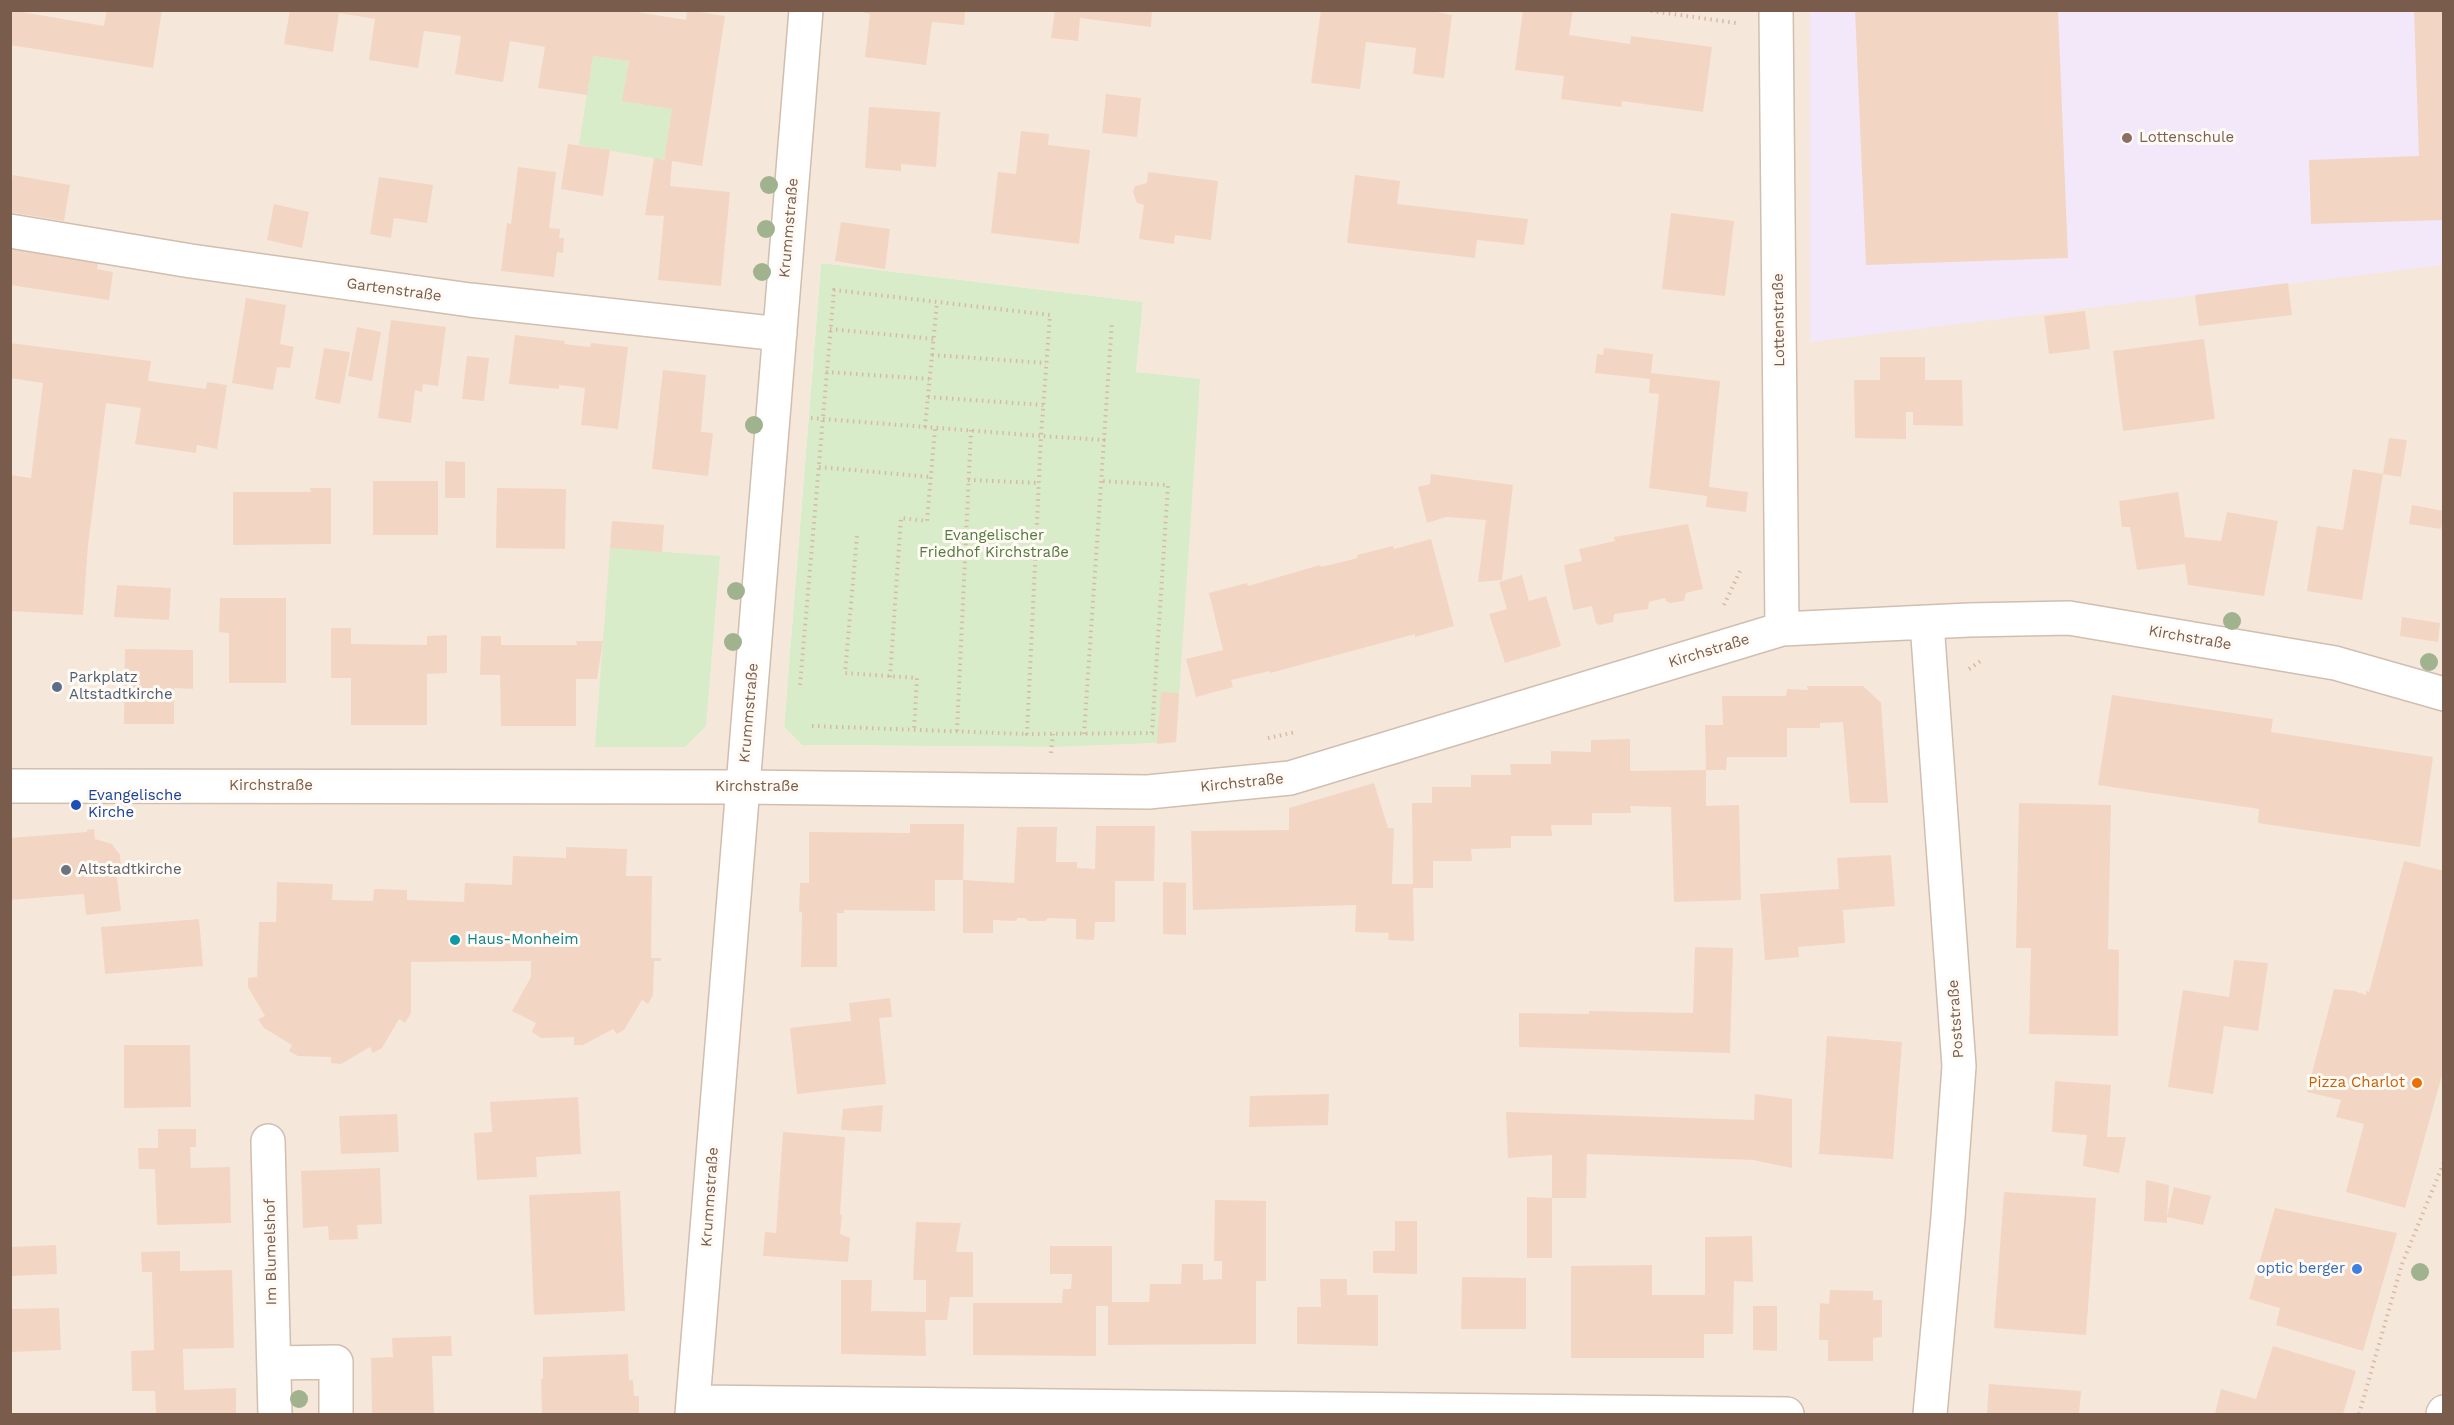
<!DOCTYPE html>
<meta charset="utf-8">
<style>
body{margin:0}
#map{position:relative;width:2454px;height:1425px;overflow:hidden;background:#fdf6ec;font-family:"Work Sans",sans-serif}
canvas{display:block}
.frame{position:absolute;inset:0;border:12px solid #7a5c4d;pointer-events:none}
</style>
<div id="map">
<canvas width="2454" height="1425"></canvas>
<div class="frame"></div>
</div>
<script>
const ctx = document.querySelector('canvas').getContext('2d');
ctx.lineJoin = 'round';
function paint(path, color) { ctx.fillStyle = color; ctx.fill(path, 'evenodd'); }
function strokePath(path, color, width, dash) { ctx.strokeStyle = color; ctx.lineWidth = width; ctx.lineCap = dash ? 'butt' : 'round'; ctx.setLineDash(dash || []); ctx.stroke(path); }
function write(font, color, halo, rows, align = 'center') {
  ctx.font = font + ' "Work Sans",sans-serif'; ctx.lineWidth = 6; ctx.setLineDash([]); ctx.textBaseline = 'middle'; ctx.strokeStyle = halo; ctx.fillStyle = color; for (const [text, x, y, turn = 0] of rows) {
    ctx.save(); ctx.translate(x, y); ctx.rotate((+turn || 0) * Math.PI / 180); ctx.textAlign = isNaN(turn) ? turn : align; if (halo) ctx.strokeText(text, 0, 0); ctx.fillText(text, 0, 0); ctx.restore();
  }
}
paint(new Path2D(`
 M 11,11 L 2443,11 L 2443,1414 L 11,1414 ZM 821,263 L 1143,302 L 1136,372 L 1200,380 L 1052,747 L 802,745 L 784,727 Z`), '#f5e8da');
paint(new Path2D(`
 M 1810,11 L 2443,11 L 2443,265 L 1810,342 Z`), '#f3e8fa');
paint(new Path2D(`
 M 593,56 L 629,61 L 623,101 L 672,109 L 664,160 L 579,145 Z
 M 821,263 L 1143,302 L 1136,372 L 1200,379 L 1176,742 L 1052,747 L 802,745 L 784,727 Z
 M 610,548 L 720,556 L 706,726 L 685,747 L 595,747 Z`), '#d8ecc9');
paint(new Path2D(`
 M 10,10 L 104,26 L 107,10 L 162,10 L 153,68 L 10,45 Z
 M 290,10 L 625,10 L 686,20 L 687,10 L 725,16 L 702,166 L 672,161 L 670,186 L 730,192 L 721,286 L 658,280 L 664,216 L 645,215 L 654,158 L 664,160 L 672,109 L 622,101 L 629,61 L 593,56 L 587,95 L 538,88 L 545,47 L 510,41 L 503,82 L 455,74 L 461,36 L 424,31 L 418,68 L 369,60 L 375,19 L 339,13 L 333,52 L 284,44 Z
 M 854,10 L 965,10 L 964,25 L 932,22 L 926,65 L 865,57 L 870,14 Z
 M 1055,10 L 1152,10 L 1151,27 L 1080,18 L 1078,41 L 1051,38 Z
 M 1321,10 L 1427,10 L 1452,15 L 1444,78 L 1413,74 L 1416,48 L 1366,42 L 1360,89 L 1311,83 Z
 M 1523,10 L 1573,10 L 1569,35 L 1630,44 L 1631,36 L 1712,47 L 1703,112 L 1622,101 L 1621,107 L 1561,99 L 1564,76 L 1515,70 Z
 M 1855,10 L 2058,10 L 2068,258 L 1866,265 Z
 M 2414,10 L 2444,10 L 2444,220 L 2311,224 L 2309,160 L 2419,156 Z
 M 1106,94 L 1141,98 L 1137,137 L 1102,133 Z
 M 869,107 L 940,112 L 936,167 L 901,164 L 901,171 L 865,168 Z
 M 1021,131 L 1049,134 L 1048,145 L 1090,150 L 1079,244 L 991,233 L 998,172 L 1016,174 Z
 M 568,144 L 610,150 L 603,196 L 561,189 Z
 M 518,167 L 556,172 L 549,228 L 560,229 L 559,238 L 564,238 L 563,253 L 557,252 L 554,277 L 501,271 L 507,223 L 511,224 Z
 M 1148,172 L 1218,181 L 1211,240 L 1175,235 L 1174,244 L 1139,239 L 1144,205 L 1137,203 L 1133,192 L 1135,186 L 1147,183 Z
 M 13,175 L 70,185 L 64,221 L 10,212 L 10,181 L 12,182 Z
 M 1355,175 L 1400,181 L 1397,204 L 1528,219 L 1524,245 L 1477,240 L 1475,258 L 1347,243 Z
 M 379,177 L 433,185 L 427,223 L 394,218 L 391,238 L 370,234 Z
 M 274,204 L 309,212 L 302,248 L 267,240 Z
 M 1671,213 L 1734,221 L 1725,296 L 1662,289 Z
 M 841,222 L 890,229 L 885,269 L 835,261 Z
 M 10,249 L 98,263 L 97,269 L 113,272 L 109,300 L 10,285 Z
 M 2288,283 L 2292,315 L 2199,326 L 2195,295 Z
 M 246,298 L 286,305 L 280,344 L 294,347 L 290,368 L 277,367 L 273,390 L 232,383 Z
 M 2085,311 L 2090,349 L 2049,354 L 2044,316 Z
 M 391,320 L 446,327 L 438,386 L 423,384 L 422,392 L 415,390 L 411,423 L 378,418 Z
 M 357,327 L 381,332 L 372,381 L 348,376 Z
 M 515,335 L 565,341 L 564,344 L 590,347 L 591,343 L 628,347 L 618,429 L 581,425 L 585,388 L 559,385 L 559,389 L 509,384 Z
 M 2204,339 L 2215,419 L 2123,431 L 2113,351 Z
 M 10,343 L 151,361 L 148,381 L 206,389 L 207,382 L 227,385 L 217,449 L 197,445 L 196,453 L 135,444 L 141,408 L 106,403 L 88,545 L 83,615 L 10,611 L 10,475 L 31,478 L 43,383 L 10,378 Z
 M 324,348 L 350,352 L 340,404 L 315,399 Z
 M 1604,348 L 1653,354 L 1651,373 L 1720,381 L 1709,487 L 1748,492 L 1746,512 L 1706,507 L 1707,496 L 1649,488 L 1659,394 L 1649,393 L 1650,379 L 1595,373 L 1597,354 L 1603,355 Z
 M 467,356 L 489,358 L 484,401 L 462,399 Z
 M 1880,357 L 1925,357 L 1925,380 L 1962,380 L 1963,426 L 1913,425 L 1913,412 L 1906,412 L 1906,439 L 1855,438 L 1854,380 L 1880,380 Z
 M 663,370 L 706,375 L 701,432 L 713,433 L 708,476 L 652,469 Z
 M 2389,438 L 2407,440 L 2401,477 L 2383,474 Z
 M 445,461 L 465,462 L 465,498 L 445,498 Z
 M 2353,469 L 2383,474 L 2362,600 L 2307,591 L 2317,526 L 2343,530 Z
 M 1431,474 L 1513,485 L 1502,580 L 1478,582 L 1486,520 L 1446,517 L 1427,523 L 1418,487 L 1430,484 Z
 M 373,481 L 438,481 L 438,535 L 373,535 Z
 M 310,488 L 331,488 L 331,544 L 233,545 L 233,492 L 311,492 Z
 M 497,488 L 566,489 L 565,549 L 496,548 Z
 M 2178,492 L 2185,537 L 2221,541 L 2227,512 L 2278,521 L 2264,596 L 2188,585 L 2185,564 L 2137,570 L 2130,527 L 2122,527 L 2119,501 Z
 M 2412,505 L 2444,511 L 2441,529 L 2409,524 Z
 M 612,521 L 664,525 L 662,552 L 610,548 Z
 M 1688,524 L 1703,589 L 1686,593 L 1684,601 L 1670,603 L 1666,601 L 1665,598 L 1649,602 L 1648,609 L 1614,614 L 1613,622 L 1600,625 L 1596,623 L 1592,606 L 1573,610 L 1564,565 L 1582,561 L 1579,549 L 1615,541 L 1614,537 Z
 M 1431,539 L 1454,626 L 1415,637 L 1415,634 L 1270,673 L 1270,671 L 1231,680 L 1233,687 L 1196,697 L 1186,659 L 1223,650 L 1209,593 L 1247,583 L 1248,586 L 1320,565 L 1321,567 L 1358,558 L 1357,555 L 1393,546 L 1394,549 Z
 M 1522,575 L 1529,601 L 1546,596 L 1561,646 L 1505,663 L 1489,614 L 1507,609 L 1499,582 Z
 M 117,585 L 171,588 L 169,620 L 114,617 Z
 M 220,598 L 286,598 L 286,683 L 229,683 L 229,633 L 219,632 Z
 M 2402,617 L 2440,623 L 2438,642 L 2400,636 Z
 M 331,628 L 351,628 L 351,644 L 427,645 L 427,636 L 447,635 L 447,673 L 427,674 L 427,725 L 351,725 L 351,678 L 331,678 Z
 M 481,636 L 501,636 L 501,645 L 577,645 L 576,641 L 603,641 L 597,679 L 576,679 L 576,726 L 501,726 L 500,675 L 480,675 Z
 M 125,649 L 193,650 L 193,689 L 174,688 L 174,724 L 124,724 Z
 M 1807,686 L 1863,686 L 1881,703 L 1888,803 L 1850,803 L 1843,722 L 1820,723 L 1820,728 L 1787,728 L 1787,757 L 1727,757 L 1726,770 L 1706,770 L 1706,806 L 1739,805 L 1741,900 L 1674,902 L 1671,807 L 1630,806 L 1631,813 L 1592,813 L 1592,825 L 1551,825 L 1552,836 L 1511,836 L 1511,848 L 1471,849 L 1472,861 L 1433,861 L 1433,888 L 1413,888 L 1414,941 L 1388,940 L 1389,933 L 1355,932 L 1356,905 L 1193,910 L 1191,831 L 1289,830 L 1289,808 L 1374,783 L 1388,828 L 1394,828 L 1392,884 L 1413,884 L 1412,803 L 1432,803 L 1432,787 L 1471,787 L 1471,775 L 1511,775 L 1510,764 L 1551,764 L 1551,751 L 1591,752 L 1591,740 L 1630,739 L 1630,771 L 1706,770 L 1705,725 L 1723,725 L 1722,696 L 1786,696 L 1787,689 L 1808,690 Z
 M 1161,692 L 1179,693 L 1176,742 L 1157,744 Z
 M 2112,695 L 2273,719 L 2271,732 L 2433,757 L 2420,847 L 2258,823 L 2259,809 L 2098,785 Z
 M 2019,803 L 2111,805 L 2108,949 L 2119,950 L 2118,1036 L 2029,1034 L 2031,948 L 2016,948 Z
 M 910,824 L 964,824 L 963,880 L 935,880 L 935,911 L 844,910 L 844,913 L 837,913 L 837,967 L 801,967 L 802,912 L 799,912 L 800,883 L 809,883 L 809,832 L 910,833 Z
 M 1096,826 L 1155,826 L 1154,881 L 1115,881 L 1115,922 L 1095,922 L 1094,940 L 1076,939 L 1076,919 L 1048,918 L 1045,921 L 1028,921 L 1025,918 L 1018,918 L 1015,921 L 993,920 L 993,933 L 963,933 L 963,880 L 1014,883 L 1017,827 L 1057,827 L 1056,862 L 1077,862 L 1077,868 L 1095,869 Z
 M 94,829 L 95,839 L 112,844 L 120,855 L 121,867 L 117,878 L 121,911 L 86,915 L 84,894 L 10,900 L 10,838 L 87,832 L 87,830 Z
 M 566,847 L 627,849 L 626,876 L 652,876 L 651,958 L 661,958 L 661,961 L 654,961 L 653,995 L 648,1004 L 642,1000 L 624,1030 L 617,1034 L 613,1029 L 583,1045 L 574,1045 L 574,1037 L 541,1038 L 532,1032 L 536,1023 L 512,1011 L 531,977 L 531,961 L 411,962 L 411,1013 L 405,1023 L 399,1019 L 382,1048 L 373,1053 L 370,1047 L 341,1064 L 331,1063 L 331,1057 L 298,1056 L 289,1051 L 292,1045 L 264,1028 L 258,1019 L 265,1016 L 248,987 L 248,978 L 257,977 L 259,922 L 276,922 L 277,882 L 333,884 L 332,900 L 373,901 L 374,889 L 407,890 L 407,900 L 464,902 L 465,883 L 512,885 L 513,856 L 566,858 Z
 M 1891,855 L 1895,906 L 1843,910 L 1845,943 L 1798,947 L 1799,957 L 1765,960 L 1760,894 L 1839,889 L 1837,858 Z
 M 2404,861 L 2444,871 L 2444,1068 L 2405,1208 L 2346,1192 L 2364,1124 L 2336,1117 L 2341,1100 L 2307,1092 L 2334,989 L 2354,991 L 2366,995 L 2366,991 L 2369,992 Z
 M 1163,882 L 1186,883 L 1186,935 L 1163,934 Z
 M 199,919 L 203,966 L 105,974 L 101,927 Z
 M 1695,947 L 1733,948 L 1730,1053 L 1519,1047 L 1519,1013 L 1589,1014 L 1589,1011 L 1693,1013 Z
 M 2234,960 L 2268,963 L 2258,1031 L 2224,1026 L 2213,1094 L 2168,1087 L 2183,990 L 2229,997 Z
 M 890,998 L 892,1017 L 879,1018 L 886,1084 L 797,1094 L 790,1028 L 851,1021 L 849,1003 Z
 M 1827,1036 L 1902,1042 L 1893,1159 L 1819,1154 Z
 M 124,1045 L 190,1045 L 191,1107 L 124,1108 Z
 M 2055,1081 L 2111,1085 L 2107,1137 L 2126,1137 L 2119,1173 L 2083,1166 L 2087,1135 L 2052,1132 Z
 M 1329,1094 L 1328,1125 L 1249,1127 L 1250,1096 Z
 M 1755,1094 L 1792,1099 L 1792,1168 L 1753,1160 L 1587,1154 L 1586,1198 L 1552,1198 L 1552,1155 L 1508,1158 L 1506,1112 L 1754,1120 Z
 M 578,1097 L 581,1154 L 536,1157 L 537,1177 L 477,1180 L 474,1133 L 492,1132 L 490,1102 Z
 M 883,1105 L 881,1132 L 841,1130 L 843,1109 Z
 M 397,1114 L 399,1152 L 341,1154 L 339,1116 Z
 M 158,1129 L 196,1129 L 196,1147 L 190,1147 L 191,1168 L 230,1167 L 231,1223 L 157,1225 L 155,1169 L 139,1169 L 138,1148 L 158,1148 Z
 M 783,1132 L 845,1137 L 840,1214 L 842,1215 L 840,1234 L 850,1238 L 848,1262 L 763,1256 L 765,1232 L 776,1233 Z
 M 380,1168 L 382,1224 L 357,1225 L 358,1239 L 329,1240 L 328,1226 L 303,1228 L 301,1171 Z
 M 2146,1180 L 2169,1185 L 2167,1217 L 2174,1187 L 2211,1196 L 2203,1225 L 2167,1217 L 2167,1223 L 2144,1221 Z
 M 620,1191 L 625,1311 L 534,1315 L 529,1195 Z
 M 2004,1192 L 2096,1198 L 2086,1335 L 1994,1328 Z
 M 1527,1197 L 1552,1198 L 1552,1258 L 1527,1258 Z
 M 1215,1200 L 1266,1201 L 1266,1281 L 1256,1281 L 1256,1344 L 1108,1345 L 1108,1306 L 1096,1306 L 1096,1356 L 973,1355 L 973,1303 L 1062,1303 L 1063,1289 L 1071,1289 L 1072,1274 L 1050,1274 L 1050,1246 L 1112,1246 L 1112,1302 L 1149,1302 L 1150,1284 L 1181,1284 L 1182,1264 L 1203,1264 L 1203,1280 L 1222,1279 L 1222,1261 L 1214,1261 Z
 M 2275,1208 L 2397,1233 L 2363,1351 L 2276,1325 L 2280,1308 L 2249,1299 Z
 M 1395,1221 L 1417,1221 L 1417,1274 L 1373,1273 L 1373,1251 L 1395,1251 Z
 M 916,1222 L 961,1223 L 956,1252 L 973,1252 L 973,1297 L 950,1297 L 947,1320 L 925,1320 L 926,1356 L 841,1354 L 841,1280 L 872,1280 L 871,1311 L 926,1312 L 926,1280 L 913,1280 Z
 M 1752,1236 L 1753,1282 L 1734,1281 L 1733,1334 L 1704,1334 L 1704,1358 L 1571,1358 L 1571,1266 L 1652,1265 L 1652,1295 L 1705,1295 L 1705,1237 Z
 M 56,1245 L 57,1274 L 10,1276 L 10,1247 Z
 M 180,1251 L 180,1271 L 232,1270 L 234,1348 L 183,1349 L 184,1390 L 236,1388 L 236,1414 L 156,1414 L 155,1391 L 132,1391 L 131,1351 L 154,1350 L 152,1272 L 142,1272 L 141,1252 Z
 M 1462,1277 L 1526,1278 L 1526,1329 L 1461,1329 Z
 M 1320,1279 L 1347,1279 L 1347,1295 L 1378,1295 L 1378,1346 L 1297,1344 L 1297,1307 L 1321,1307 Z
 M 1830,1290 L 1873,1291 L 1873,1300 L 1882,1300 L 1882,1337 L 1873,1338 L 1873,1361 L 1828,1361 L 1828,1340 L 1819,1340 L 1820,1303 L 1829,1304 Z
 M 1753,1306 L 1777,1306 L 1777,1351 L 1753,1350 Z
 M 59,1308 L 61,1350 L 10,1352 L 10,1309 Z
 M 451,1336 L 452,1356 L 432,1356 L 434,1414 L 372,1414 L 371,1358 L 393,1357 L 392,1338 Z
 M 2273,1346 L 2356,1371 L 2343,1414 L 2215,1414 L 2221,1389 L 2256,1399 Z
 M 628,1354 L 629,1380 L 633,1380 L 634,1396 L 639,1396 L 639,1414 L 542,1414 L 541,1379 L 543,1379 L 543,1357 Z
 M 1989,1384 L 2081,1391 L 2079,1414 L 1987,1414 Z`), '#f3d5c3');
const street = new Path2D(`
 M 1776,10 L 1782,629
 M 10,231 L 191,261 L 470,300 L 780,334
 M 1927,623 L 1959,1066 L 1948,1217 L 1930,1414
 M 10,786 L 743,787 L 1148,792 L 1290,778 L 1782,629 L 1969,620 L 2069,618 L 2335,663 L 2444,694
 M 268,1141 L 275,1414
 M 274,1363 L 336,1362 L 336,1414
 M 694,1402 L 1787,1414
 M 692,1414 L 806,10`);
const secondary = new Path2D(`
 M 2443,1414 L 2444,1412`);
strokePath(street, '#d1beb0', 36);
strokePath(secondary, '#d6c0b0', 36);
strokePath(new Path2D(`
 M 1645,10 L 1736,23
 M 830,329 L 934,339
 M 932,355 L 1046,363
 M 826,372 L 930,379
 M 928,397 L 1044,405
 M 811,418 L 1041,436 L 1027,734 L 1152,733 L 1168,485 L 1101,481
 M 925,427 L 937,303
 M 819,467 L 931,477
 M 968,480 L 1039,483
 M 857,536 L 845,673 L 917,678 L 914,730
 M 1724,605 L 1741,569
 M 1969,669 L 1982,660
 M 890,677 L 901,518 L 927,521 L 935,428
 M 800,685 L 834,290 L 1050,315 L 1041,436 L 1105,440
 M 812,726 L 1027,734
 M 957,731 L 971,430
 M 1084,734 L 1112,321
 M 1268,738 L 1296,732
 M 1051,753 L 1053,734
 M 2359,1414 L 2402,1264 L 2444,1162`), '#d9b8a5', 4, [1.5, 4.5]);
strokePath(street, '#fff', 33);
strokePath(secondary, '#fff', 33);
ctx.fillStyle = '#a0b28e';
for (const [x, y] of [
 [769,185],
 [766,229],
 [762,272],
 [754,425],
 [736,591],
 [2232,621],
 [733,642],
 [2429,662],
 [2420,1272],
 [299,1399]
]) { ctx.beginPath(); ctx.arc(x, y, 9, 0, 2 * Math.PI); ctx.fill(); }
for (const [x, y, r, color] of [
 [2127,138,6,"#8d6e63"],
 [57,687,6,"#5c6f8a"],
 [76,805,6,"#1a4fb4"],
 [66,870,6,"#6b7280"],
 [455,940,6,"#0f9aa8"],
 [2417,1083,6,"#e8710a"],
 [2357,1269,6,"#3f7fe0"]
]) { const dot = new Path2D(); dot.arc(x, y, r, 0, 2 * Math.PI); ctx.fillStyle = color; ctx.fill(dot); strokePath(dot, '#fffaf3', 2); }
write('15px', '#785e54', '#fffaf3', [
 ["Lottenschule",2139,138]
], 'left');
write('15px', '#7a5c4d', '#fffaf3', [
 ["Krummstraße",789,228,-85],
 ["Gartenstraße",394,290,8],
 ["Lottenstraße",1779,320,-91],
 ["Kirchstraße",2190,638,10],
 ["Kirchstraße",1709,651,-17],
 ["Krummstraße",749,713,-85],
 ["Kirchstraße",1242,783,-6],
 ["Kirchstraße",271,786],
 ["Kirchstraße",757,787],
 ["Poststraße",1956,1019,-94],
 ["Krummstraße",710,1197,-86],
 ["Im Blumelshof",271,1252,-91]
]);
write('15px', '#537a41', '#fffaf3', [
 ["Evangelischer",994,536],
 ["Friedhof Kirchstraße",994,553]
]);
write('15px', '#4e5e75', '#fffaf3', [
 ["Parkplatz",69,678],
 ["Altstadtkirche",69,695]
], 'left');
write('15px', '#164399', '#fffaf3', [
 ["Evangelische",88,796],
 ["Kirche",88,813]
], 'left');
write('15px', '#5b616d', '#fffaf3', [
 ["Altstadtkirche",78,870]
], 'left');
write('15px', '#0d838f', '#fffaf3', [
 ["Haus-Monheim",467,940]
], 'left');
write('15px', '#c56008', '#fffaf3', [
 ["Pizza Charlot",2405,1083]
], 'right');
write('15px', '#366cbe', '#fffaf3', [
 ["optic berger",2345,1269]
], 'right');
</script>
